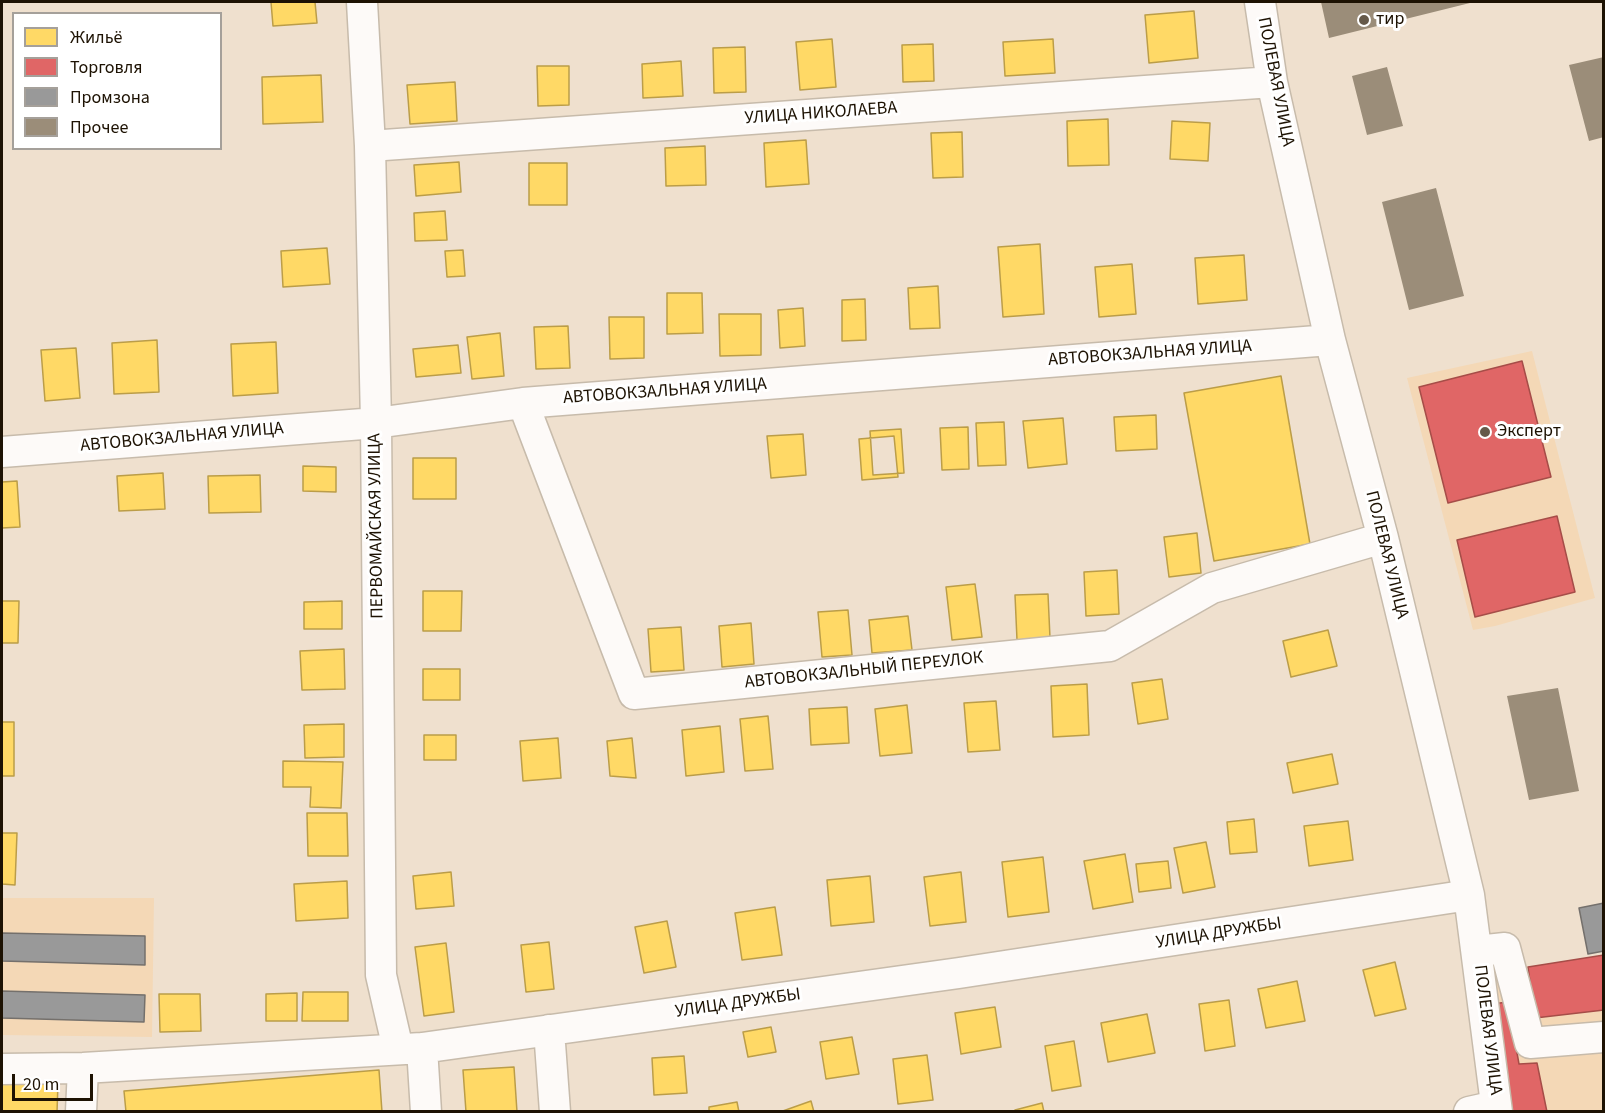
<!DOCTYPE html>
<meta charset="utf-8">
<style>
body{margin:0}
#map{position:relative;width:1605px;height:1113px;overflow:hidden;background:#efe0ce;font-family:"Source Sans 3",sans-serif}
canvas{display:block}
.frame{position:absolute;inset:0;border:3px solid #1d1203;pointer-events:none}
.legend{position:absolute;left:12px;top:12px;width:210px;height:138px;box-sizing:border-box;background:#fff;border:2px solid #a5a09a;margin:0;padding:8px 10px;list-style:none;font-size:18px;color:#1d1203}
.legend li{display:flex;align-items:center;gap:12px;height:30px}
.legend b{width:30px;border:2px solid #a5a09a}
.scale{position:absolute;left:12px;top:1074px;width:81px;height:27px;box-sizing:border-box;border:3px solid #1d1203;border-top:0;padding-left:8px;font-size:18px;line-height:21px;white-space:nowrap;color:#1d1203;-webkit-text-stroke:4px #fff;paint-order:stroke}
</style>
<div id="map">
<canvas width="1605" height="1113"></canvas>
<div class="frame"></div>
<ul class="legend">
<li><b style="height:16px;background:#ffd966"></b>Жильё</li>
<li><b style="height:16px;background:#e06666"></b>Торговля</li>
<li><b style="height:16px;background:#999"></b>Промзона</li>
<li><b style="height:16px;background:#9b8d79"></b>Прочее</li>
</ul>
<div class="scale">20 m</div>
</div>
<script>
const ctx = document.querySelector('canvas').getContext('2d');
ctx.lineJoin = 'round';
function paint(path, color) { ctx.fillStyle = color; ctx.fill(path, 'evenodd'); }
function strokePath(path, color, width, dash) { ctx.strokeStyle = color; ctx.lineWidth = width; ctx.lineCap = dash ? 'butt' : 'round'; ctx.setLineDash(dash || []); ctx.stroke(path); }
function write(font, color, halo, rows, align = 'center') {
  ctx.font = font + ' "Source Sans 3",sans-serif'; ctx.lineWidth = 6; ctx.setLineDash([]); ctx.textBaseline = 'middle'; ctx.strokeStyle = halo; ctx.fillStyle = color; for (const [text, x, y, turn = 0] of rows) {
    ctx.save(); ctx.translate(x, y); ctx.rotate((+turn || 0) * Math.PI / 180); ctx.textAlign = isNaN(turn) ? turn : align; if (halo) ctx.strokeText(text, 0, 0); ctx.fillText(text, 0, 0); ctx.restore();
  }
}
paint(new Path2D(`
 M 1532,351 L 1595,598 L 1495,626 L 1473,630 L 1407,378 Z
 M 2,898 L 154,898 L 152,1037 L 2,1035 Z
 M 1603,955 L 1603,1111 L 1510,1111 L 1491,972 L 1511,972 L 1528,967 Z`), '#f4d8b6');
const homes = new Path2D(`
 M 271,2 L 315,2 L 317,23 L 273,26 Z
 M 1194,11 L 1198,58 L 1149,63 L 1145,15 Z
 M 832,39 L 836,87 L 800,90 L 796,42 Z
 M 1053,39 L 1055,73 L 1005,76 L 1003,42 Z
 M 933,44 L 934,81 L 903,82 L 902,45 Z
 M 745,47 L 746,92 L 714,93 L 713,48 Z
 M 681,61 L 683,96 L 643,98 L 642,64 Z
 M 537,66 L 569,66 L 569,105 L 538,106 Z
 M 321,75 L 323,122 L 263,124 L 262,77 Z
 M 455,82 L 457,121 L 410,124 L 407,85 Z
 M 1108,119 L 1109,165 L 1068,166 L 1067,121 Z
 M 1172,121 L 1210,123 L 1208,161 L 1170,159 Z
 M 962,132 L 963,177 L 933,178 L 931,133 Z
 M 806,140 L 809,184 L 766,187 L 764,143 Z
 M 705,146 L 706,185 L 666,186 L 665,148 Z
 M 459,162 L 461,192 L 416,196 L 414,165 Z
 M 529,163 L 567,163 L 567,205 L 529,205 Z
 M 445,211 L 447,240 L 415,241 L 414,213 Z
 M 1040,244 L 1044,314 L 1003,317 L 998,247 Z
 M 327,248 L 330,284 L 283,287 L 281,251 Z
 M 463,250 L 465,276 L 447,277 L 445,251 Z
 M 1244,255 L 1247,300 L 1198,304 L 1195,258 Z
 M 1132,264 L 1136,314 L 1099,317 L 1095,267 Z
 M 938,286 L 940,328 L 910,329 L 908,288 Z
 M 667,293 L 702,293 L 703,333 L 667,334 Z
 M 865,299 L 866,340 L 842,341 L 842,300 Z
 M 803,308 L 805,346 L 780,348 L 778,310 Z
 M 719,314 L 761,314 L 761,355 L 720,356 Z
 M 609,317 L 644,317 L 644,358 L 610,359 Z
 M 568,326 L 570,368 L 536,369 L 534,327 Z
 M 500,333 L 504,376 L 472,379 L 467,337 Z
 M 157,340 L 159,392 L 114,394 L 112,343 Z
 M 276,342 L 278,393 L 233,396 L 231,344 Z
 M 458,345 L 461,373 L 416,377 L 413,349 Z
 M 76,348 L 80,398 L 45,401 L 41,350 Z
 M 1281,376 L 1310,544 L 1214,561 L 1184,393 Z
 M 1156,415 L 1157,449 L 1116,451 L 1114,417 Z
 M 1063,418 L 1067,464 L 1028,468 L 1023,421 Z
 M 1004,422 L 1006,465 L 978,466 L 976,423 Z
 M 968,427 L 969,469 L 942,470 L 940,428 Z
 M 901,429 L 904,473 L 873,475 L 870,431 Z
 M 803,434 L 806,475 L 771,478 L 767,436 Z
 M 894,436 L 898,477 L 862,480 L 859,439 Z
 M 413,458 L 456,458 L 456,499 L 413,499 Z
 M 303,466 L 336,467 L 336,492 L 303,491 Z
 M 163,473 L 165,509 L 119,511 L 117,476 Z
 M 260,475 L 261,512 L 209,513 L 208,476 Z
 M 17,481 L 20,527 L 2,528 L 2,482 Z
 M 1197,533 L 1201,573 L 1169,577 L 1164,537 Z
 M 1117,570 L 1119,614 L 1086,616 L 1084,572 Z
 M 975,584 L 982,637 L 952,640 L 946,587 Z
 M 423,591 L 462,591 L 461,631 L 423,631 Z
 M 1048,594 L 1050,638 L 1017,640 L 1015,595 Z
 M 2,601 L 19,601 L 18,643 L 2,643 Z
 M 342,601 L 342,629 L 304,629 L 304,602 Z
 M 848,610 L 852,655 L 822,657 L 818,612 Z
 M 908,616 L 912,650 L 872,653 L 869,620 Z
 M 751,623 L 754,664 L 722,667 L 719,626 Z
 M 681,627 L 684,670 L 651,672 L 648,629 Z
 M 1328,630 L 1337,666 L 1291,677 L 1283,641 Z
 M 344,649 L 345,689 L 302,690 L 300,651 Z
 M 423,669 L 460,669 L 460,700 L 423,700 Z
 M 1162,679 L 1168,719 L 1138,724 L 1132,683 Z
 M 1087,684 L 1089,735 L 1053,737 L 1051,686 Z
 M 996,701 L 1000,750 L 968,752 L 964,703 Z
 M 907,705 L 912,753 L 880,756 L 875,709 Z
 M 847,707 L 849,743 L 811,745 L 809,709 Z
 M 768,716 L 773,769 L 745,771 L 740,719 Z
 M 2,722 L 14,722 L 14,776 L 2,776 Z
 M 344,724 L 344,757 L 305,758 L 304,725 Z
 M 720,726 L 724,772 L 686,776 L 682,730 Z
 M 424,735 L 456,735 L 456,760 L 424,760 Z
 M 558,738 L 561,778 L 523,781 L 520,741 Z
 M 632,738 L 636,778 L 610,776 L 607,741 Z
 M 1332,754 L 1338,784 L 1293,793 L 1287,763 Z
 M 283,761 L 343,762 L 341,808 L 310,807 L 311,787 L 283,787 Z
 M 307,813 L 347,813 L 348,856 L 308,856 Z
 M 1254,819 L 1257,852 L 1230,854 L 1227,822 Z
 M 1348,821 L 1353,860 L 1309,866 L 1304,826 Z
 M 2,833 L 17,833 L 15,885 L 2,884 Z
 M 1206,842 L 1215,887 L 1183,893 L 1174,848 Z
 M 1125,854 L 1133,902 L 1093,909 L 1084,861 Z
 M 1043,857 L 1049,912 L 1008,917 L 1002,862 Z
 M 1168,861 L 1171,888 L 1139,892 L 1136,864 Z
 M 451,872 L 454,906 L 416,909 L 413,876 Z
 M 961,872 L 966,922 L 930,926 L 924,877 Z
 M 870,876 L 874,922 L 831,926 L 827,880 Z
 M 347,881 L 348,918 L 296,921 L 294,884 Z
 M 775,907 L 782,955 L 742,960 L 735,913 Z
 M 667,921 L 676,967 L 644,973 L 635,927 Z
 M 549,942 L 554,989 L 526,992 L 521,945 Z
 M 446,943 L 454,1012 L 424,1016 L 415,947 Z
 M 1395,962 L 1406,1009 L 1375,1016 L 1363,970 Z
 M 1297,981 L 1305,1021 L 1266,1028 L 1258,989 Z
 M 303,992 L 348,992 L 348,1021 L 302,1021 Z
 M 297,993 L 297,1021 L 266,1021 L 266,994 Z
 M 159,994 L 200,994 L 201,1031 L 160,1032 Z
 M 1229,1000 L 1235,1046 L 1205,1051 L 1199,1004 Z
 M 995,1007 L 1001,1047 L 961,1054 L 955,1013 Z
 M 1147,1014 L 1155,1053 L 1108,1062 L 1101,1023 Z
 M 771,1027 L 776,1052 L 748,1057 L 743,1032 Z
 M 852,1037 L 859,1074 L 826,1079 L 820,1042 Z
 M 1074,1041 L 1081,1086 L 1052,1091 L 1045,1046 Z
 M 927,1055 L 933,1100 L 898,1104 L 893,1059 Z
 M 684,1056 L 687,1093 L 654,1095 L 652,1058 Z
 M 514,1067 L 517,1112 L 466,1112 L 463,1070 Z
 M 379,1070 L 382,1112 L 126,1112 L 124,1091 Z
 M 2,1082 L 58,1083 L 57,1112 L 2,1112 Z
 M 811,1101 L 814,1112 L 780,1112 Z
 M 737,1102 L 739,1112 L 709,1112 L 709,1107 Z
 M 1042,1103 L 1044,1112 L 1016,1112 L 1015,1110 Z`);
paint(homes, '#ffd966');
strokePath(homes, '#bb9d48', 1.5);
const shops = new Path2D(`
 M 1522,361 L 1551,477 L 1448,503 L 1419,387 Z
 M 1557,516 L 1575,592 L 1475,617 L 1457,540 Z
 M 1604,955 L 1604,1010 L 1535,1018 L 1528,967 Z
 M 1508,1002 L 1519,1064 L 1537,1063 L 1547,1112 L 1510,1112 L 1492,1004 Z`);
paint(shops, '#e06666');
strokePath(shops, '#a64d48', 1.5);
const industry = new Path2D(`
 M 1604,903 L 1604,951 L 1588,954 L 1579,908 Z
 M 2,933 L 145,936 L 145,965 L 2,961 Z
 M 2,991 L 145,995 L 144,1022 L 2,1018 Z`);
paint(industry, '#999');
strokePath(industry, '#74706c', 1.5);
paint(new Path2D(`
 M 1321,2 L 1474,2 L 1329,38 Z
 M 1604,57 L 1604,137 L 1589,141 L 1569,65 Z
 M 1387,67 L 1403,126 L 1367,135 L 1352,76 Z
 M 1436,188 L 1464,296 L 1409,310 L 1382,202 Z
 M 1558,688 L 1579,791 L 1529,800 L 1507,696 Z`), '#9b8d79');
const minor = new Path2D(`
 M 362,2 L 370,146 L 376,423 L 381,975 L 398,1049
 M 1260,2 L 1272,82 L 1330,340 L 1383,538 L 1469,895 L 1497,1112
 M 370,146 L 1272,82
 M 523,403 L 634,694 L 1110,646 L 1212,588 L 1383,538
 M 2,452 L 376,423 L 523,403 L 1330,340
 M 1477,951 L 1505,948 L 1530,1043 L 1604,1037
 M 549,1030 L 555,1112
 M 422,1048 L 426,1112
 M 2,1069 L 83,1068 L 422,1048 L 959,973 L 1469,895
 M 81,1112 L 83,1068
 M 1469,1112 L 1496,1106`);
strokePath(minor, '#c7bbab', 33);
strokePath(minor, '#fdfaf8', 30);
for (const [x, y, r, color] of [
 [1364,20,6,"#665a4a"],
 [1485,432,6,"#665a4a"]
]) { const dot = new Path2D(); dot.arc(x, y, r, 0, 2 * Math.PI); ctx.fillStyle = color; ctx.fill(dot); strokePath(dot, '#fff', 2); }
write('18px', '#1d1203', '#fff', [
 ["тир",1376,20],
 ["Эксперт",1497,432]
], 'left');
write('18px', '#1d1203', '#fff', [
 ["ПОЛЕВАЯ УЛИЦА",1275,82,79],
 ["УЛИЦА НИКОЛАЕВА",821,114,-4],
 ["АВТОВОКЗАЛЬНАЯ УЛИЦА",1150,354,-4],
 ["АВТОВОКЗАЛЬНАЯ УЛИЦА",665,392,-4],
 ["АВТОВОКЗАЛЬНАЯ УЛИЦА",182,438,-5],
 ["ПЕРВОМАЙСКАЯ УЛИЦА",377,526,-91],
 ["ПОЛЕВАЯ УЛИЦА",1386,555,76],
 ["АВТОВОКЗАЛЬНЫЙ ПЕРЕУЛОК",864,671,-6],
 ["УЛИЦА ДРУЖБЫ",1219,934,-9],
 ["УЛИЦА ДРУЖБЫ",738,1004,-8],
 ["ПОЛЕВАЯ УЛИЦА",1487,1030,83]
]);
</script>
